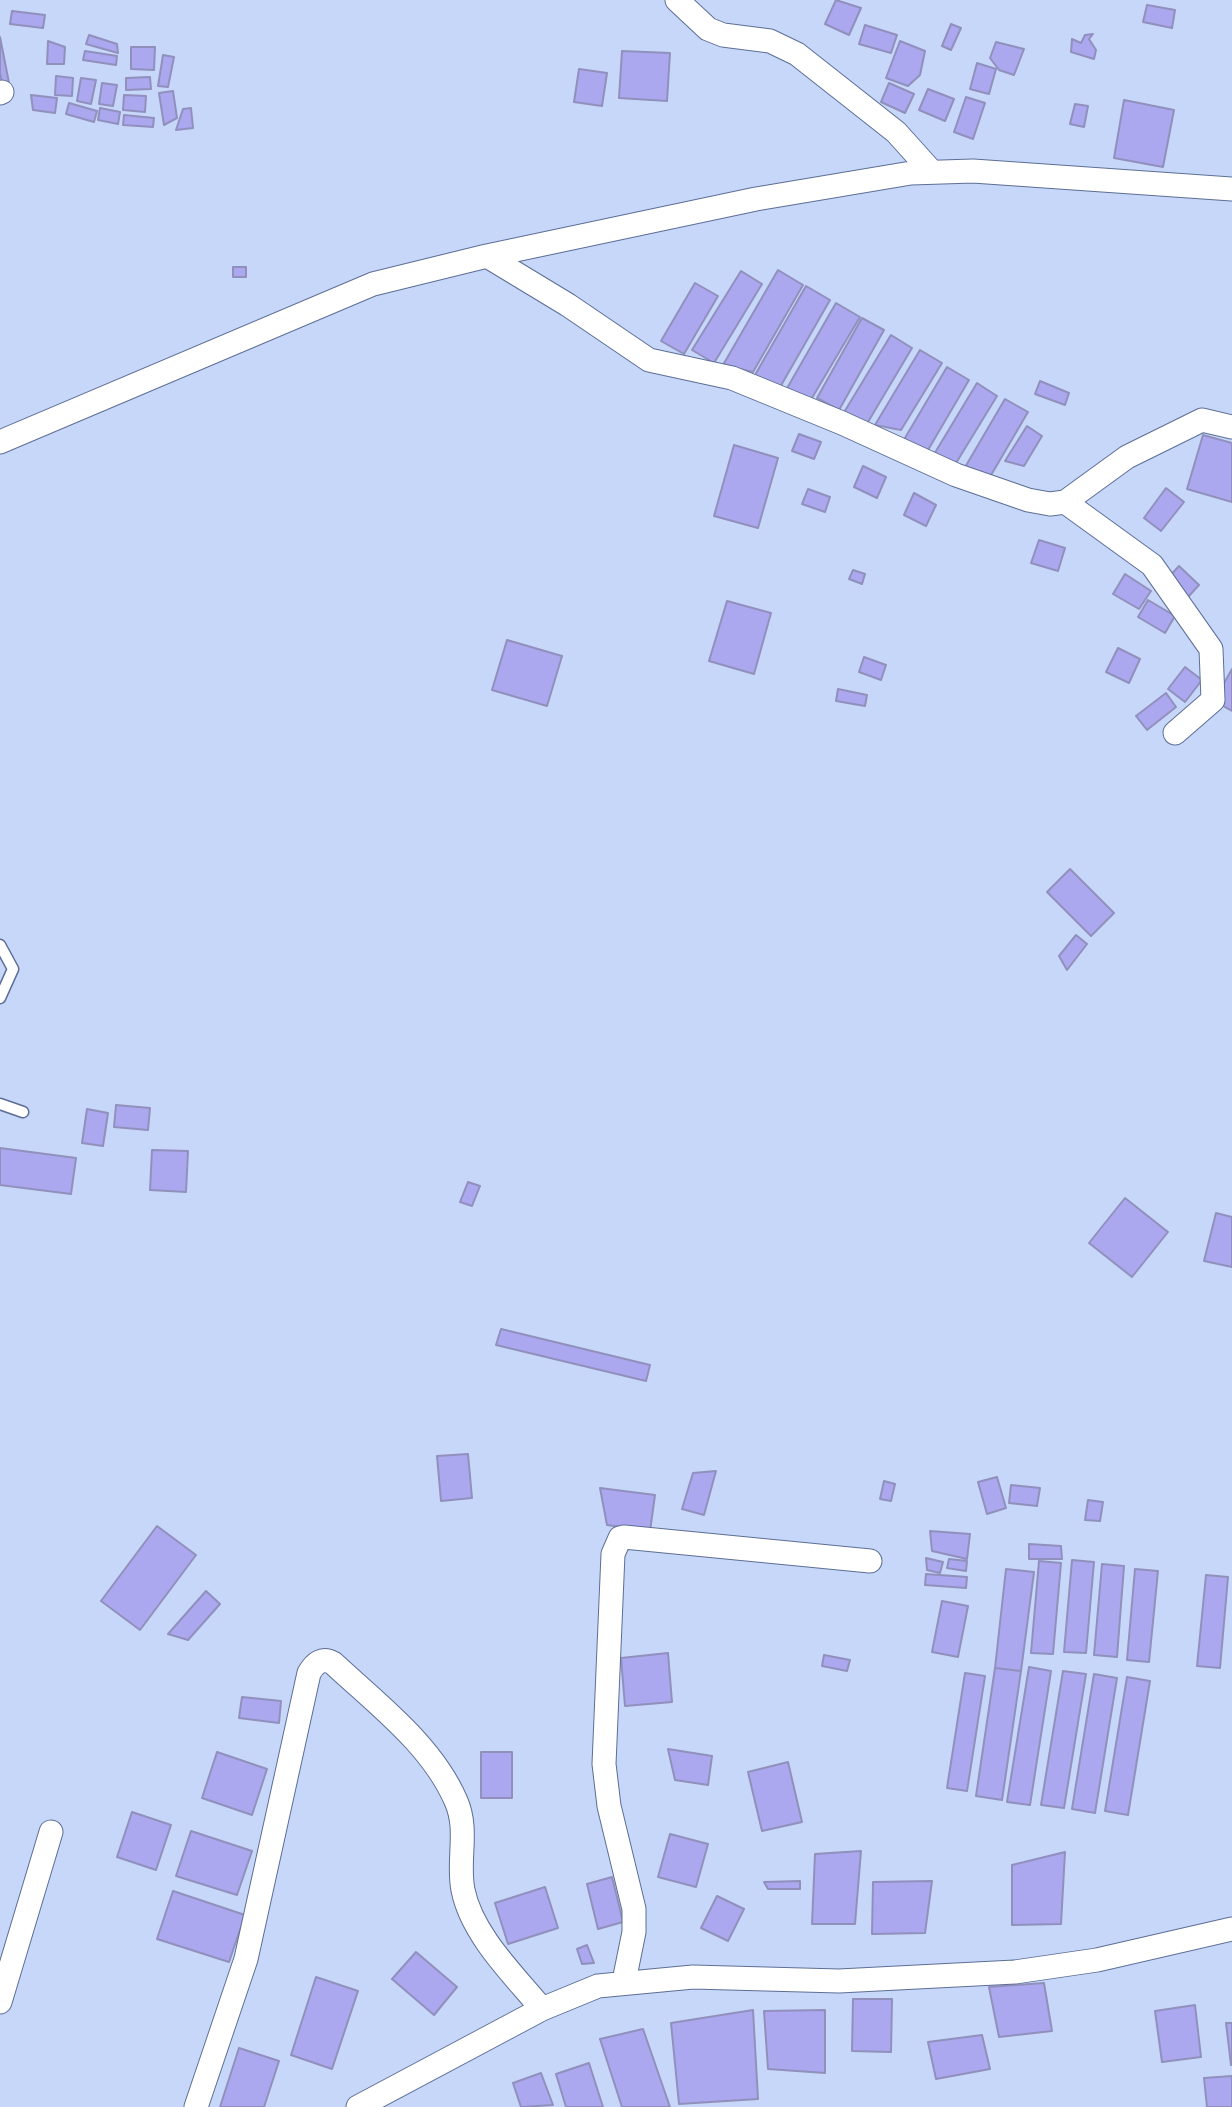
<!DOCTYPE html>
<style>
body{margin:0}
canvas{display:block;background:#c6d7fa}
</style>
<canvas width="1232" height="2107"></canvas>
<script>
const ctx = document.querySelector('canvas').getContext('2d');
ctx.lineJoin = 'round';
function paint(path, color) { ctx.fillStyle = color; ctx.fill(path, 'evenodd'); }
function strokePath(path, color, width, dash) { ctx.strokeStyle = color; ctx.lineWidth = width; ctx.lineCap = dash ? 'butt' : 'round'; ctx.setLineDash(dash || []); ctx.stroke(path); }
const building = new Path2D(`
 M 836,0 L 861,8 L 849,35 L 825,24 Z
 M 1147,5 L 1175,10 L 1172,28 L 1143,22 Z
 M 12,11 L 45,15 L 43,28 L 10,24 Z
 M 951,24 L 961,28 L 951,50 L 942,46 Z
 M 865,25 L 897,35 L 891,53 L 859,44 Z
 M 1093,34 L 1089,39 L 1096,50 L 1094,59 L 1071,52 L 1072,39 L 1081,43 L 1085,35 Z
 M 89,35 L 117,44 L 118,53 L 86,44 Z
 M 0,37 L 10,88 L 3,88 L 0,73 Z
 M 48,41 L 65,47 L 64,64 L 47,64 Z
 M 900,41 L 925,51 L 920,75 L 908,86 L 886,78 Z
 M 996,42 L 1024,49 L 1014,75 L 999,70 L 990,58 Z
 M 131,47 L 155,47 L 154,70 L 131,69 Z
 M 85,51 L 117,56 L 116,65 L 83,60 Z
 M 622,51 L 670,53 L 667,101 L 619,98 Z
 M 163,55 L 174,57 L 168,87 L 158,86 Z
 M 977,63 L 996,69 L 989,94 L 970,89 Z
 M 579,69 L 607,73 L 602,106 L 574,102 Z
 M 56,76 L 73,78 L 72,96 L 55,95 Z
 M 150,77 L 151,89 L 126,90 L 126,78 Z
 M 81,78 L 96,80 L 91,104 L 77,101 Z
 M 102,83 L 117,85 L 113,106 L 99,104 Z
 M 889,83 L 914,94 L 905,113 L 881,102 Z
 M 928,89 L 954,99 L 945,121 L 919,110 Z
 M 173,91 L 177,118 L 164,125 L 159,93 Z
 M 31,95 L 57,98 L 55,113 L 33,110 Z
 M 124,95 L 146,96 L 145,112 L 123,110 Z
 M 966,97 L 985,103 L 973,139 L 954,132 Z
 M 1124,100 L 1174,110 L 1163,167 L 1114,158 Z
 M 69,103 L 97,111 L 94,122 L 66,114 Z
 M 1075,104 L 1088,106 L 1084,127 L 1070,124 Z
 M 100,108 L 120,112 L 118,124 L 98,120 Z
 M 191,108 L 193,128 L 176,130 L 183,109 Z
 M 124,115 L 154,118 L 153,127 L 123,125 Z
 M 233,267 L 246,267 L 246,277 L 233,277 Z
 M 778,270 L 803,285 L 753,372 L 723,365 Z
 M 741,271 L 762,284 L 714,363 L 692,350 Z
 M 695,283 L 718,296 L 684,354 L 661,341 Z
 M 806,286 L 830,300 L 779,389 L 755,375 Z
 M 836,303 L 860,317 L 809,403 L 786,390 Z
 M 862,318 L 884,330 L 839,410 L 817,398 Z
 M 891,335 L 912,348 L 865,427 L 843,414 Z
 M 920,350 L 942,363 L 901,430 L 875,425 Z
 M 947,367 L 969,380 L 928,450 L 902,443 Z
 M 1040,381 L 1069,393 L 1065,405 L 1035,394 Z
 M 977,383 L 997,396 L 953,468 L 933,456 Z
 M 1005,399 L 1028,412 L 987,482 L 964,469 Z
 M 1027,426 L 1042,436 L 1024,466 L 1005,461 Z
 M 799,434 L 821,442 L 814,459 L 792,451 Z
 M 1203,435 L 1232,443 L 1232,502 L 1187,489 Z
 M 734,445 L 778,458 L 758,528 L 714,516 Z
 M 863,466 L 886,477 L 877,498 L 854,487 Z
 M 1166,488 L 1184,502 L 1161,531 L 1144,518 Z
 M 808,489 L 830,497 L 825,512 L 802,504 Z
 M 914,493 L 936,505 L 926,526 L 904,515 Z
 M 1039,540 L 1065,548 L 1058,571 L 1031,563 Z
 M 1179,566 L 1199,585 L 1188,597 L 1168,578 Z
 M 853,570 L 865,574 L 862,584 L 849,579 Z
 M 1125,574 L 1151,591 L 1139,609 L 1113,594 Z
 M 1148,600 L 1175,616 L 1165,633 L 1138,617 Z
 M 727,601 L 771,613 L 754,674 L 709,661 Z
 M 507,640 L 562,656 L 547,706 L 492,690 Z
 M 1118,648 L 1140,659 L 1129,683 L 1106,672 Z
 M 864,657 L 886,665 L 881,680 L 859,672 Z
 M 1185,667 L 1202,680 L 1185,702 L 1168,689 Z
 M 1232,669 L 1232,711 L 1214,701 Z
 M 838,689 L 867,695 L 865,706 L 836,701 Z
 M 1166,693 L 1176,707 L 1147,730 L 1136,716 Z
 M 1070,869 L 1114,913 L 1091,936 L 1047,892 Z
 M 1076,935 L 1087,944 L 1067,970 L 1059,956 Z
 M 116,1105 L 150,1108 L 148,1130 L 114,1127 Z
 M 87,1109 L 108,1113 L 103,1146 L 82,1143 Z
 M 0,1148 L 76,1158 L 71,1194 L 0,1185 Z
 M 152,1150 L 188,1151 L 186,1192 L 150,1190 Z
 M 468,1182 L 480,1186 L 472,1206 L 460,1202 Z
 M 1125,1198 L 1168,1232 L 1132,1277 L 1089,1243 Z
 M 1216,1213 L 1232,1217 L 1232,1267 L 1204,1261 Z
 M 501,1329 L 650,1365 L 646,1381 L 496,1345 Z
 M 468,1454 L 472,1498 L 441,1501 L 437,1456 Z
 M 716,1471 L 704,1515 L 682,1509 L 693,1473 Z
 M 997,1477 L 1006,1508 L 987,1514 L 978,1482 Z
 M 884,1481 L 895,1484 L 891,1501 L 880,1499 Z
 M 1011,1485 L 1040,1488 L 1037,1506 L 1009,1503 Z
 M 600,1488 L 655,1495 L 650,1531 L 607,1525 Z
 M 1088,1500 L 1103,1502 L 1100,1521 L 1085,1520 Z
 M 157,1526 L 196,1555 L 140,1630 L 101,1601 Z
 M 930,1531 L 970,1534 L 967,1559 L 932,1551 Z
 M 1029,1544 L 1061,1546 L 1062,1559 L 1029,1559 Z
 M 926,1558 L 943,1562 L 940,1573 L 927,1570 Z
 M 949,1559 L 967,1561 L 966,1571 L 947,1568 Z
 M 1072,1560 L 1094,1562 L 1086,1653 L 1064,1652 Z
 M 1039,1561 L 1061,1563 L 1053,1654 L 1031,1653 Z
 M 1102,1564 L 1124,1566 L 1117,1657 L 1094,1655 Z
 M 1006,1569 L 1034,1572 L 1021,1671 L 995,1668 Z
 M 1135,1569 L 1158,1571 L 1149,1662 L 1127,1660 Z
 M 926,1574 L 967,1577 L 966,1588 L 925,1585 Z
 M 1206,1575 L 1228,1577 L 1220,1668 L 1197,1666 Z
 M 206,1591 L 220,1604 L 188,1640 L 168,1634 Z
 M 942,1601 L 968,1606 L 958,1657 L 932,1652 Z
 M 668,1653 L 672,1702 L 625,1706 L 621,1658 Z
 M 824,1655 L 850,1660 L 847,1671 L 822,1666 Z
 M 1029,1667 L 1051,1671 L 1030,1805 L 1007,1802 Z
 M 995,1668 L 1021,1671 L 1002,1800 L 976,1796 Z
 M 1063,1671 L 1086,1674 L 1064,1808 L 1041,1805 Z
 M 965,1673 L 985,1676 L 967,1791 L 947,1788 Z
 M 1094,1674 L 1117,1678 L 1095,1813 L 1072,1809 Z
 M 1127,1677 L 1150,1681 L 1128,1815 L 1105,1811 Z
 M 242,1697 L 281,1701 L 279,1723 L 239,1718 Z
 M 668,1749 L 712,1756 L 708,1785 L 675,1780 Z
 M 217,1752 L 267,1769 L 252,1815 L 202,1798 Z
 M 481,1752 L 512,1752 L 512,1798 L 481,1798 Z
 M 788,1762 L 802,1822 L 762,1831 L 748,1772 Z
 M 132,1812 L 171,1825 L 156,1870 L 117,1857 Z
 M 191,1831 L 252,1851 L 237,1895 L 176,1876 Z
 M 670,1834 L 708,1844 L 696,1887 L 658,1877 Z
 M 861,1851 L 855,1924 L 812,1924 L 815,1854 Z
 M 1065,1852 L 1061,1924 L 1012,1925 L 1012,1865 Z
 M 612,1877 L 623,1922 L 598,1929 L 587,1884 Z
 M 800,1881 L 800,1889 L 768,1889 L 764,1882 Z
 M 932,1881 L 925,1933 L 872,1934 L 873,1882 Z
 M 545,1887 L 558,1928 L 508,1944 L 495,1903 Z
 M 173,1891 L 245,1915 L 229,1962 L 157,1939 Z
 M 717,1896 L 744,1909 L 728,1941 L 701,1928 Z
 M 587,1945 L 594,1963 L 582,1964 L 577,1949 Z
 M 416,1952 L 457,1987 L 434,2015 L 392,1979 Z
 M 316,1977 L 358,1991 L 332,2069 L 291,2055 Z
 M 1044,1983 L 1052,2031 L 999,2037 L 989,1987 Z
 M 853,1999 L 892,1999 L 891,2052 L 852,2051 Z
 M 1195,2005 L 1201,2057 L 1162,2062 L 1155,2011 Z
 M 753,2010 L 758,2099 L 679,2104 L 671,2023 Z
 M 825,2010 L 825,2073 L 768,2069 L 764,2011 Z
 M 1226,2023 L 1232,2023 L 1232,2065 L 1231,2065 Z
 M 643,2029 L 670,2107 L 622,2107 L 600,2039 Z
 M 982,2035 L 990,2069 L 936,2079 L 928,2042 Z
 M 239,2048 L 279,2061 L 264,2107 L 220,2107 Z
 M 589,2063 L 603,2107 L 566,2107 L 556,2074 Z
 M 541,2073 L 553,2105 L 521,2107 L 513,2083 Z
 M 1232,2076 L 1232,2107 L 1207,2107 L 1204,2078 Z`);
paint(building, '#aca8ef');
strokePath(building, '#9190bd', 2);
const lane = new Path2D(`
 M 0,945 L 13,969 L 0,998
 M 0,1104 L 23,1112`);
const street = new Path2D(`
 M 677,0 L 708,29 L 723,35 L 770,41 L 797,54 L 896,132 L 932,172
 M 0,93 L 2,92
 M 487,256 L 568,305 L 649,360 L 732,378 L 842,423 L 956,475 L 1028,500 L 1050,504 L 1065,502 L 1127,457 L 1202,420 L 1232,427
 M 0,442 L 373,284 L 487,256 L 756,199 L 911,173 L 973,171 L 1232,189
 M 1065,502 L 1152,565 L 1211,649 L 1213,700 L 1175,733
 M 624,1981 L 634,1932 L 634,1909 L 609,1806 L 604,1764 L 613,1554 L 620,1538 L 624,1537 L 870,1561
 M 0,2002 L 51,1832
 M 196,2107 L 246,1959 L 309,1673 C 315,1663 322,1657 333,1663 C 377,1704 432,1745 456,1801 C 469,1830 457,1861 463,1890 C 472,1935 514,1975 542,2009
 M 358,2107 L 542,2009 L 598,1986 L 693,1977 L 839,1981 L 1015,1972 L 1097,1960 L 1232,1929`);
strokePath(lane, '#5d6e96', 13);
strokePath(street, '#5d6e96', 25);
strokePath(lane, '#fff', 10);
strokePath(street, '#fff', 23);
</script>
